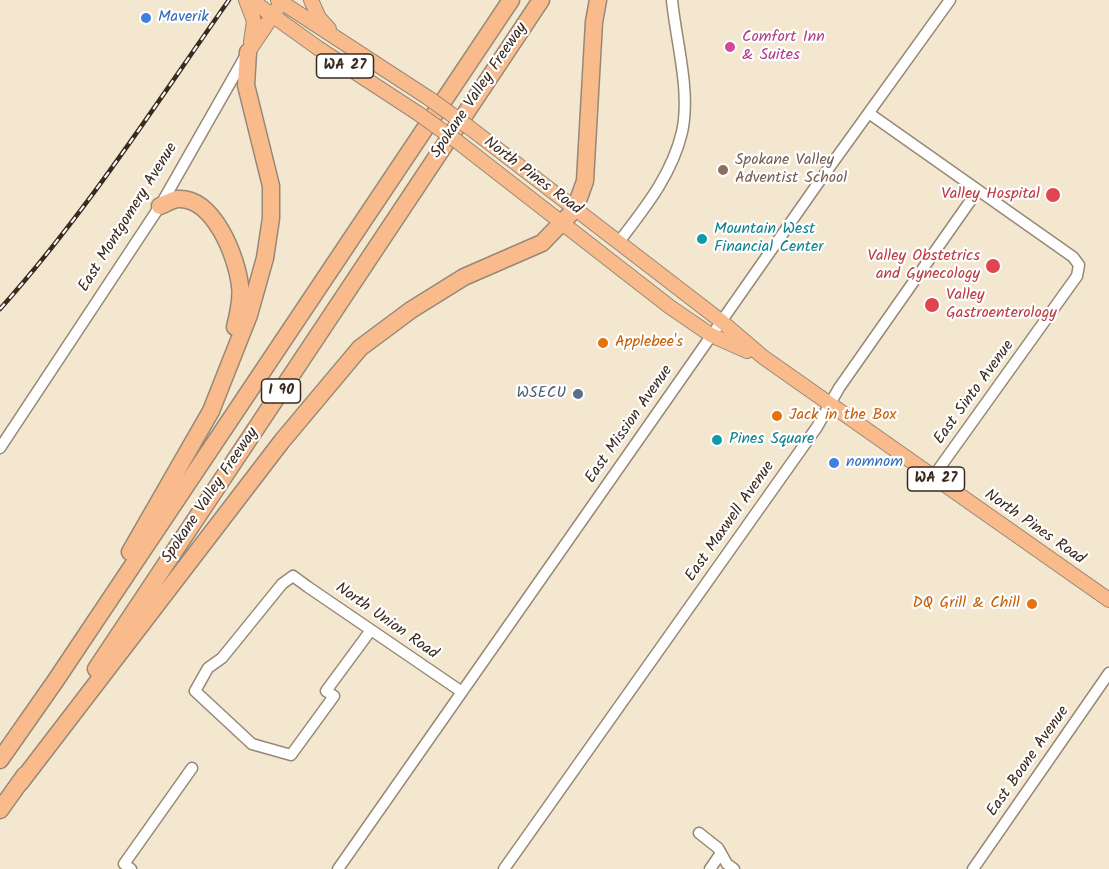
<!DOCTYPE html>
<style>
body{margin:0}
canvas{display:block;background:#f3e7cf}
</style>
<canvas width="1109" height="869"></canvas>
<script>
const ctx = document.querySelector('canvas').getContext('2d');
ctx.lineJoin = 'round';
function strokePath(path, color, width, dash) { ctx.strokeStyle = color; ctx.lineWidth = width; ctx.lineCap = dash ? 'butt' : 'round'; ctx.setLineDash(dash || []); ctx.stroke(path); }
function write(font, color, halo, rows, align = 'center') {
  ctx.font = font + ' Kalam,sans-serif'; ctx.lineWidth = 4.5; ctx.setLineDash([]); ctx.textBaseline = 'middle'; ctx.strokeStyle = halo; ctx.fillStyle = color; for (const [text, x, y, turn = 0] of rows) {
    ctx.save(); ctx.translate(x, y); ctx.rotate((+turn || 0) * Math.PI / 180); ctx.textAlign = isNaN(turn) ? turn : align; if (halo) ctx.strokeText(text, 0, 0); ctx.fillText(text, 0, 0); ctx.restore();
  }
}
const minor = new Path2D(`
 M 870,114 L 1073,257 L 1079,265 L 1077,276 L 933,477
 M 618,243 C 644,209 672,175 682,132 C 691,91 676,42 672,0
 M 0,448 L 160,206 L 246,55
 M 371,630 L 326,691 L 334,696 L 291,755 L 252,744 L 195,691 L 208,668 L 222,658 L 282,584 L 293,576 L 308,587 L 462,692
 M 699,833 L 718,848 L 727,864 L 734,869
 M 131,869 L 124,864 L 192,768
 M 338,869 L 821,179 L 950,0
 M 504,869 L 817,427 L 839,388 L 978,190
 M 710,869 L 721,853
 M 973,869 L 1109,673`);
const major = new Path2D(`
 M 246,0 L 254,21 L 251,42
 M 251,0 L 318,48 L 419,114
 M 278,0 L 430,99
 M 311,0 L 319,18 L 329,29
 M 248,52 L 277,9
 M 470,128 L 721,321 L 763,357 L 1109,600
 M 458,142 L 670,307 L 711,335 L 747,351`);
const highway = new Path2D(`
 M 160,206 C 165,204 172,200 177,199 C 214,196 237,258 240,286 C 242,299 238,315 235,327
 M 130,552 L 211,411 L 249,315 L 265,258 L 271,218 L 271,186 L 246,85 L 248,52
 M 96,669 L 541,0
 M 0,760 L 56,680 L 511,0
 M 20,783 L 282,441 L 360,348 L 411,310 L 464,277 L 542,243 L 575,209 L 585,181 L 594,22 L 598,0
 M 0,810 L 25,775`);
strokePath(minor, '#978876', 13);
strokePath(major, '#978876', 16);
strokePath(highway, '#978876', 19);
strokePath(minor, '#fff', 10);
strokePath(major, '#fabb8c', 14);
strokePath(highway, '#fabb8c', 16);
const rail = new Path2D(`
 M 0,309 C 86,213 155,105 229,0`);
strokePath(rail, '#3b2a1e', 4.5);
strokePath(rail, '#fff', 2, [7]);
const majorBridge = new Path2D(`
 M 430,99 L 470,128
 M 419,114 L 458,142`);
strokePath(majorBridge, '#978876', 16, []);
strokePath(majorBridge, '#fabb8c', 14);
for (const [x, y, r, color] of [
 [146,18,6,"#3f7fe0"],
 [730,47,6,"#d1479c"],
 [723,170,6,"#8d6e63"],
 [1053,195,8,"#e0444e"],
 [702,239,6,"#0f9aa8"],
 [993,266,8,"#e0444e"],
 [932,305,8,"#e0444e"],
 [603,343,6,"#e8710a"],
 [578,394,6,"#5c6f8a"],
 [777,416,6,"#e8710a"],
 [717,440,6,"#0f9aa8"],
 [834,463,6,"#3f7fe0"],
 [1032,604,6,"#e8710a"]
]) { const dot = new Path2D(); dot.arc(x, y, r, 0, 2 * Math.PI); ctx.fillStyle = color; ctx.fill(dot); strokePath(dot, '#fff', 2); }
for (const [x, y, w] of [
 [345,66,57],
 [281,391,39],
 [936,479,57]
]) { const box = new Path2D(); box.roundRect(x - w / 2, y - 12, w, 24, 4.5); ctx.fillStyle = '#fff'; ctx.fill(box); strokePath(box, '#3b2a1e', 1.5); }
write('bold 15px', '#3b2a1e', null, [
 ["WA 27",345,66],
 ["I 90",281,391],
 ["WA 27",936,479]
]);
write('16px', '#366cbe', '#fff', [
 ["Maverik",158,18],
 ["nomnom",846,463]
], 'left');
write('16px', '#b23c85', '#fff', [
 ["Comfort Inn",742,38],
 ["& Suites",742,56]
], 'left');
write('16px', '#3b2a1e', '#fff', [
 ["Spokane Valley Freeway",480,91,-56],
 ["North Pines Road",532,177,37],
 ["East Montgomery Avenue",129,218,-58],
 ["East Sinto Avenue",975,393,-54],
 ["East Mission Avenue",630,425,-55],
 ["Spokane Valley Freeway",211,496,-56],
 ["East Maxwell Avenue",731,522,-55],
 ["North Pines Road",1034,528,35],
 ["North Union Road",386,622,35],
 ["East Boone Avenue",1029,762,-55]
]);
write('16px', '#785e54', '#fff', [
 ["Spokane Valley",735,161],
 ["Adventist School",735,179]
], 'left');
write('16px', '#be3a42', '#fff', [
 ["Valley Hospital",1040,195],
 ["Valley Obstetrics",980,257],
 ["and Gynecology",980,275],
 ["Valley",946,296,"left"],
 ["Gastroenterology",946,314,"left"]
], 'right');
write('16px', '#0d838f', '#fff', [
 ["Mountain West",714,230],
 ["Financial Center",714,248],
 ["Pines Square",729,440]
], 'left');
write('16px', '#c56008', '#fff', [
 ["Applebee's",615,343],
 ["Jack in the Box",789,416],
 ["DQ Grill & Chill",1020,604,"right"]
], 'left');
write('16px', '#4e5e75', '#fff', [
 ["WSECU",566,394]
], 'right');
</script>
